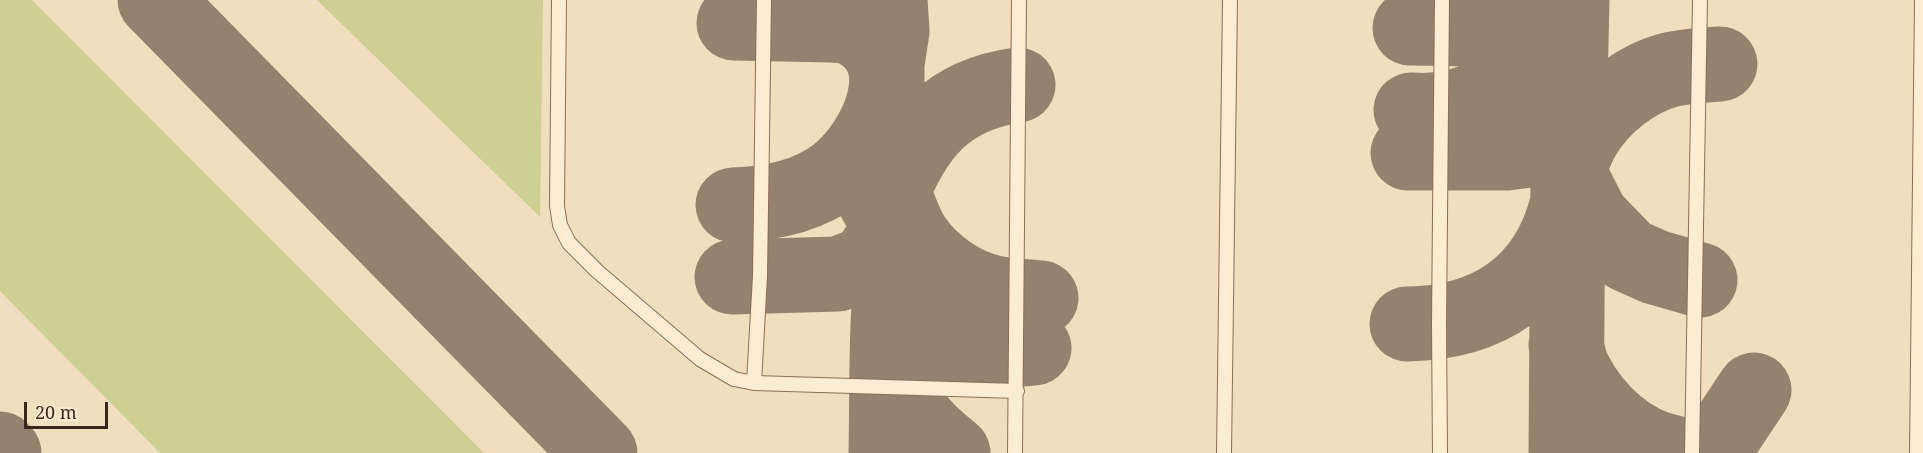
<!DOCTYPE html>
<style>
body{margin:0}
#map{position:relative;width:1923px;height:453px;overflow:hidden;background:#f1debf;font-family:"Noto Serif",serif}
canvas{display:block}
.scale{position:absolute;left:24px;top:402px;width:84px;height:27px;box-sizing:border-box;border:3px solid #39271c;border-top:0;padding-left:8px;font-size:18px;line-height:21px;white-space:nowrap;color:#39271c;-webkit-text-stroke:4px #f8e9cf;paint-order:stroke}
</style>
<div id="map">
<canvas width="1923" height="453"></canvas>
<div class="scale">20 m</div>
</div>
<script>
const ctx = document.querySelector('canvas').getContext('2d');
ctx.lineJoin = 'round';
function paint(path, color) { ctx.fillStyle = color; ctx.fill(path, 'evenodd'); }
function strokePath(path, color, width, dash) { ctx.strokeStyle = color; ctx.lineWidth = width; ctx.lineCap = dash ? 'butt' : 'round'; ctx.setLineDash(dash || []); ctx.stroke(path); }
paint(new Path2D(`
 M 0,0 L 32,0 L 484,453 L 160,453 L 0,291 Z
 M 317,0 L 543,0 L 540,217 Z`), '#cdcf93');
strokePath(new Path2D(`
 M 155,0 L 600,453
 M 734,23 L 830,25 L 856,17 L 874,4
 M 1410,28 L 1479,29 L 1508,24 L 1528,14
 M 1411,110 C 1478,115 1542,72 1562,9
 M 1408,153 L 1506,153 L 1529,150 L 1543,141 L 1557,125 L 1569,104 C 1544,54 1538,37 1479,29
 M 890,198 C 915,135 946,95 1018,85
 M 896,199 C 901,212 906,226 913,237 C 931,264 963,287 995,293 C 1010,296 1025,296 1041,298
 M 733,205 C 769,204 807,197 837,174 C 878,141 917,58 852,28 C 846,25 837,26 830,25
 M 732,277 L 838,274 L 862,265 L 870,259 L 884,237 L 886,219 L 875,201
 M 906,278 L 889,304 C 913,349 929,351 977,350 C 996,350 1015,350 1034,348
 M 1700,280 L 1655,267 L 1628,255 L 1592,218 L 1568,171 C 1573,159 1577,147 1583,137 C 1601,106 1635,79 1669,70 C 1686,66 1703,65 1720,64
 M 1407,324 C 1488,323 1547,285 1567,205
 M 1566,345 C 1568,353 1570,363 1574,371 C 1594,410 1631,446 1675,453
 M 888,363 C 904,406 917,425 953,453
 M 0,449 L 4,453
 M 886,453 C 887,404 886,354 889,305 C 891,271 886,236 886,203 L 890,198 L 887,132 L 887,64 L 892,31 L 890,0
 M 1566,453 L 1568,171 L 1572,0
 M 1712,453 L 1754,390`), '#95826e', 75);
const lane = new Path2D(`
 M 559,0 L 557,206 L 560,225 L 569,243 L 597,271 L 700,359 L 734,379 L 754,383 L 1017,391
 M 754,383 L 760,276 L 764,0
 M 1015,453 L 1019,0
 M 1224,453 L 1230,0
 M 1440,453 L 1439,324 L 1442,0
 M 1692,453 L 1700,0
 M 1917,453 L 1922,0`);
strokePath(lane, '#8b6e56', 16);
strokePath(lane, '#fbecd3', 14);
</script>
